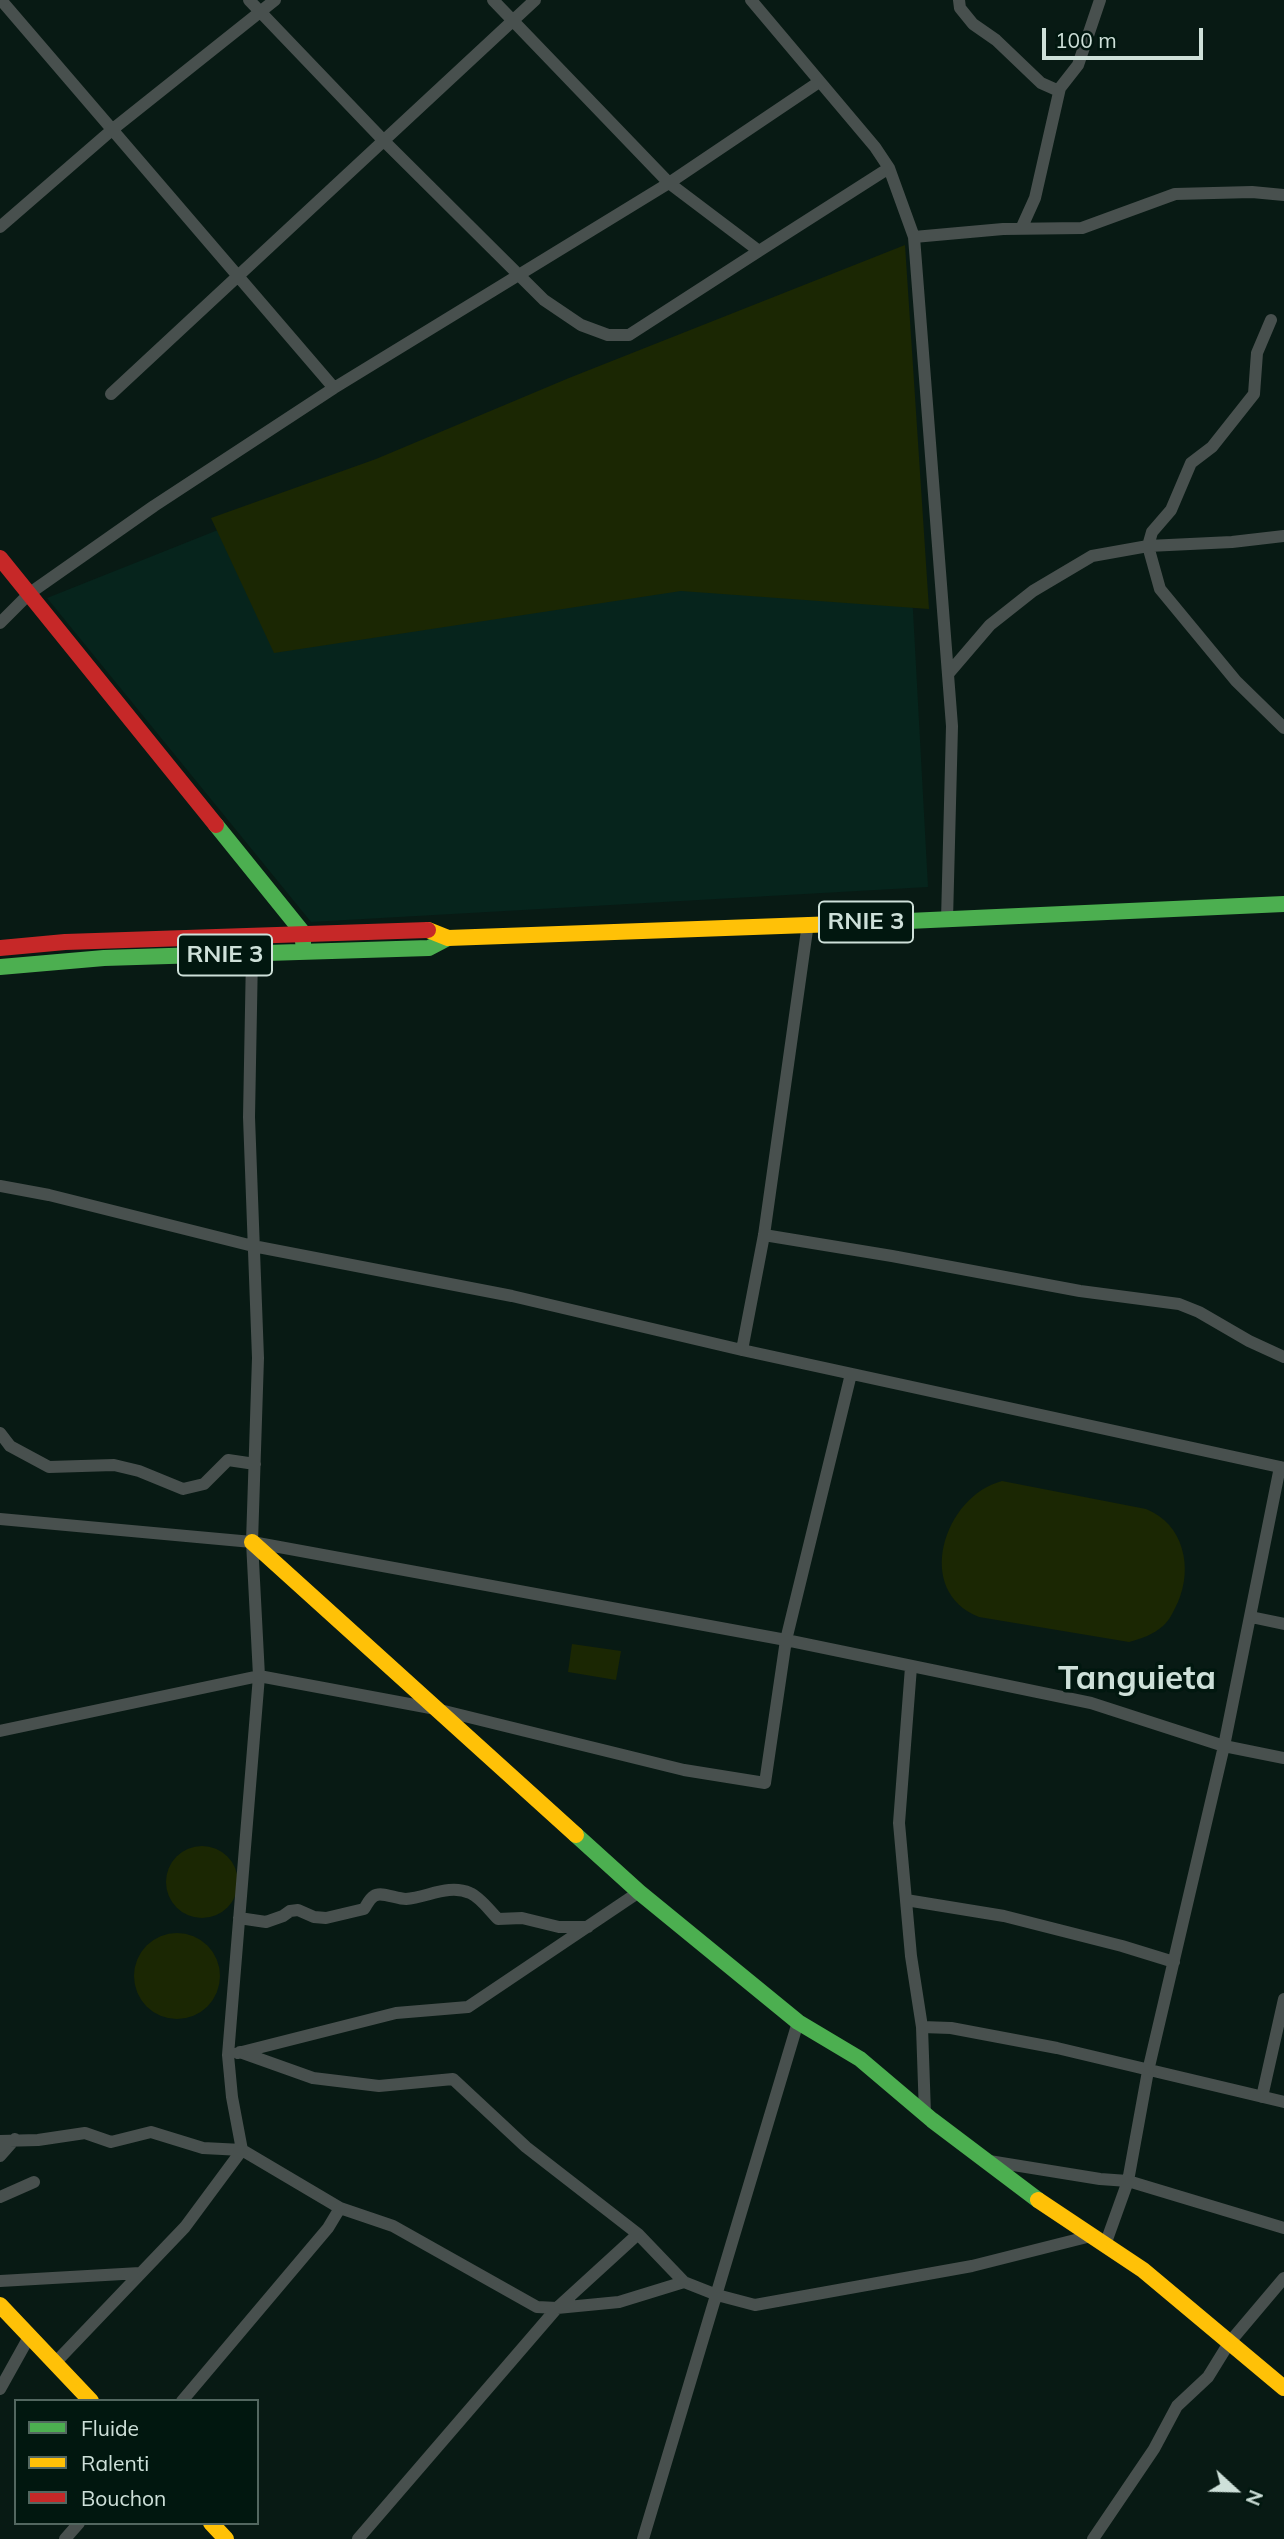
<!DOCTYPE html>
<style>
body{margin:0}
#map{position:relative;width:1284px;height:2539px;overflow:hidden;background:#081a14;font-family:Mulish,sans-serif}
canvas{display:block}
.legend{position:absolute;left:14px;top:2399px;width:245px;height:126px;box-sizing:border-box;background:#01170f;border:2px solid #536760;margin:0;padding:9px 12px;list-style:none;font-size:21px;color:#cee0d9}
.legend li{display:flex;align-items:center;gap:14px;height:35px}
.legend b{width:35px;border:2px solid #536760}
.north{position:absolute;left:1200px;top:2455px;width:70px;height:70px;-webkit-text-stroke:5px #01170f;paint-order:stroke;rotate:112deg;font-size:19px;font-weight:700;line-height:28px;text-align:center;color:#cee0d9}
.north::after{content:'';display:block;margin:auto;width:24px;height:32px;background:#cee0d9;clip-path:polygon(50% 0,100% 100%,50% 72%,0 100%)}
.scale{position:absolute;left:1042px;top:28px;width:161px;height:32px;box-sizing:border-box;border:4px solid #cee0d9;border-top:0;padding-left:9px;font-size:21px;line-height:24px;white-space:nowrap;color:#cee0d9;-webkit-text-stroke:5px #01170f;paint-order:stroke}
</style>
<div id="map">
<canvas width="1284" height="2539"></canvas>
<ul class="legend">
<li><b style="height:9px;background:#4caf50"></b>Fluide</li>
<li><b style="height:9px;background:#ffc107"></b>Ralenti</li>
<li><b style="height:9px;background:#c62828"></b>Bouchon</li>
</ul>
<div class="north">N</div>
<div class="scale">100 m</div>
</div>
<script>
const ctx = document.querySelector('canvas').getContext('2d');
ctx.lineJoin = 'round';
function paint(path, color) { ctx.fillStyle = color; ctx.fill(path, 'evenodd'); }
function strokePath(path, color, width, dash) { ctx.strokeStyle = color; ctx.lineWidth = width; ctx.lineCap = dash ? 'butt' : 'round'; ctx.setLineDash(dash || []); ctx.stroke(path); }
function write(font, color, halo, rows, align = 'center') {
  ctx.font = font + ' Mulish,sans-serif'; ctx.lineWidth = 7; ctx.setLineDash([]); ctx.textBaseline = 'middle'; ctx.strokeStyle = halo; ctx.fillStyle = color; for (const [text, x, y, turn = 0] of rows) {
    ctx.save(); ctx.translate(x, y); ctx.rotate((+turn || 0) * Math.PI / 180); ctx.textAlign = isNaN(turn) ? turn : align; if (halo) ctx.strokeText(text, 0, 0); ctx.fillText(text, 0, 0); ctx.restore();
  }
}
paint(new Path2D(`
 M 894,261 L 928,887 L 311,922 L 47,598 Z`), '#06241c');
paint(new Path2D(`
 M 905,245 L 929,609 L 681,591 L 274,653 L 211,518 L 376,459 L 569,378 Z
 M 1002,1481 L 1146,1509 C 1184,1524 1193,1568 1178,1602 C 1174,1610 1170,1620 1163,1626 C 1154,1634 1141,1639 1129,1642 L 979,1617 C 913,1591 944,1496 1002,1481 Z
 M 572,1644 L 621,1651 L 616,1680 L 568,1672 Z
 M166 1882a36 36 0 1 1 72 0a36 36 0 1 1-72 0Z
 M134 1976a43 43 0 1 1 86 0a43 43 0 1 1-86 0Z`), '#1b2703');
strokePath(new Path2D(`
 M 1,0 L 334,388
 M 249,0 L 384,141 L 544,300 L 581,325 L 608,335 L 629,335 L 759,251
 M 493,0 L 669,183 L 759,251 L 889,168
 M 751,0 L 875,147 L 889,168 L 914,237 L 952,726 L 947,920
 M 959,0 L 960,8 L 973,24 L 996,40 L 1041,83 L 1059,91
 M 0,227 L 113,129 L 275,0
 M 1021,229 L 1035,198 L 1060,88 L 1078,65 L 1100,0
 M 914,237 L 1003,229 L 1082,228 L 1175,194 L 1252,192 L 1284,195
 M 1271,320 L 1257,353 L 1254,394 L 1212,447 L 1191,463 L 1171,510 L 1152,532 L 1148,546 L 1160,589 L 1236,681 L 1284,728
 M 111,394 L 535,0
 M 0,623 L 30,593 L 154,506 L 334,388 L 669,183 L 819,82
 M 948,674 L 990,625 L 1033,591 L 1092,556 L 1148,546 L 1232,542 L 1284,536
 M 0,1186 L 49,1195 L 253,1246 L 512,1296 L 742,1350 L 1284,1468
 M 764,1235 L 892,1256 L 1080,1291 L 1179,1304 L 1199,1312 L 1249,1341 L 1284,1357
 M 742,1350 L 764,1235 L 808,923
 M 0,1433 L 10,1446 L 49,1467 L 114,1465 L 139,1471 L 183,1489 L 204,1484 L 228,1460 L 255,1464
 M 0,1519 L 252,1542 L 258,1358 L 249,1117 L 252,955
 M 1251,1617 L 1284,1624
 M 911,1667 L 899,1823 L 911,1956 L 922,2027 L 925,2114
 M 0,1731 L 259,1676 L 436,1709 L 684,1770 L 765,1783 L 786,1640 L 851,1374
 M 906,1900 L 1004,1916 L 1122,1946 L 1174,1962
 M 239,1918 L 266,1922 L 283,1916 L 290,1911 L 298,1910 L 314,1917 L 326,1918 L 364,1909 C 367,1905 369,1899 374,1896 C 381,1891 396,1899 406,1899 C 428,1897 449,1884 470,1893 C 480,1897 490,1911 498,1919 L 522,1918 L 559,1927 L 588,1927
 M 922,2027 L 951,2028 L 1057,2048 L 1284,2102
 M 240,2052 L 313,2078 L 379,2086 L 453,2079 L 526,2147 L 638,2234 L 684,2282 L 717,2295 L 755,2305 L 972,2266 L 1091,2236
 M 238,2053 L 396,2013 L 468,2007 L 639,1892
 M 1262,2097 L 1284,1999
 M 0,2141 L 38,2140 L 85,2133 L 111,2142 L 151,2132 L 203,2148 L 242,2150
 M 0,2156 L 15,2139
 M 989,2161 L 1100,2179 L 1128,2181 L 1284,2228
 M 0,2197 L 34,2182
 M 638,2234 L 557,2308 L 537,2307 L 393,2226 L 340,2208 L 242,2150 L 232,2097 L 228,2055 L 259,1676 L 252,1542 L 786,1640 L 1091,1703 L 1224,1746 L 1284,1758
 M 1105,2245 L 1128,2181 L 1148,2071 L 1224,1746 L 1280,1467
 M 0,2281 L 140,2273
 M 54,2364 L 185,2227 L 242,2150
 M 0,2389 L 29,2337
 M 182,2401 L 328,2228 L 340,2208
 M 65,2539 L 79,2523
 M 358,2539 L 557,2308 L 619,2302 L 684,2282
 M 643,2539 L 798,2022
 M 1093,2539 L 1154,2449 L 1177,2406 L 1208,2377 L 1229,2343 L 1284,2278`), '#48504e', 12);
strokePath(new Path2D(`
 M 216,825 L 304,934 L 303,942
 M 864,923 L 1284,904
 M 0,967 L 104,958 L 429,948 L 448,938
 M 576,1835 L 639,1892 L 798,2022 L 860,2059 L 932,2120 L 1038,2200`), '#4caf50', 16);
strokePath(new Path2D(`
 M 428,930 L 448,938 L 864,923
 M 252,1542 L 576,1835
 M 1038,2200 L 1143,2270 L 1284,2388
 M 0,2305 L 91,2401
 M 211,2523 L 226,2539`), '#ffc107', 16);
strokePath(new Path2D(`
 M 0,558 L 216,825
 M 0,948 L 65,942 L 428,930`), '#c62828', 16);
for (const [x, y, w] of [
 [866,922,94],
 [225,955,94]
]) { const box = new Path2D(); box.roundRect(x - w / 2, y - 20.5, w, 41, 5); ctx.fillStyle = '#01170f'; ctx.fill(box); strokePath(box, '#cee0d9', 2); }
write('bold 24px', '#cee0d9', null, [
 ["RNIE 3",866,922],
 ["RNIE 3",225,955]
]);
write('bold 33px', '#cee0d9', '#01170f', [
 ["Tanguieta",1137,1679]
]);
</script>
